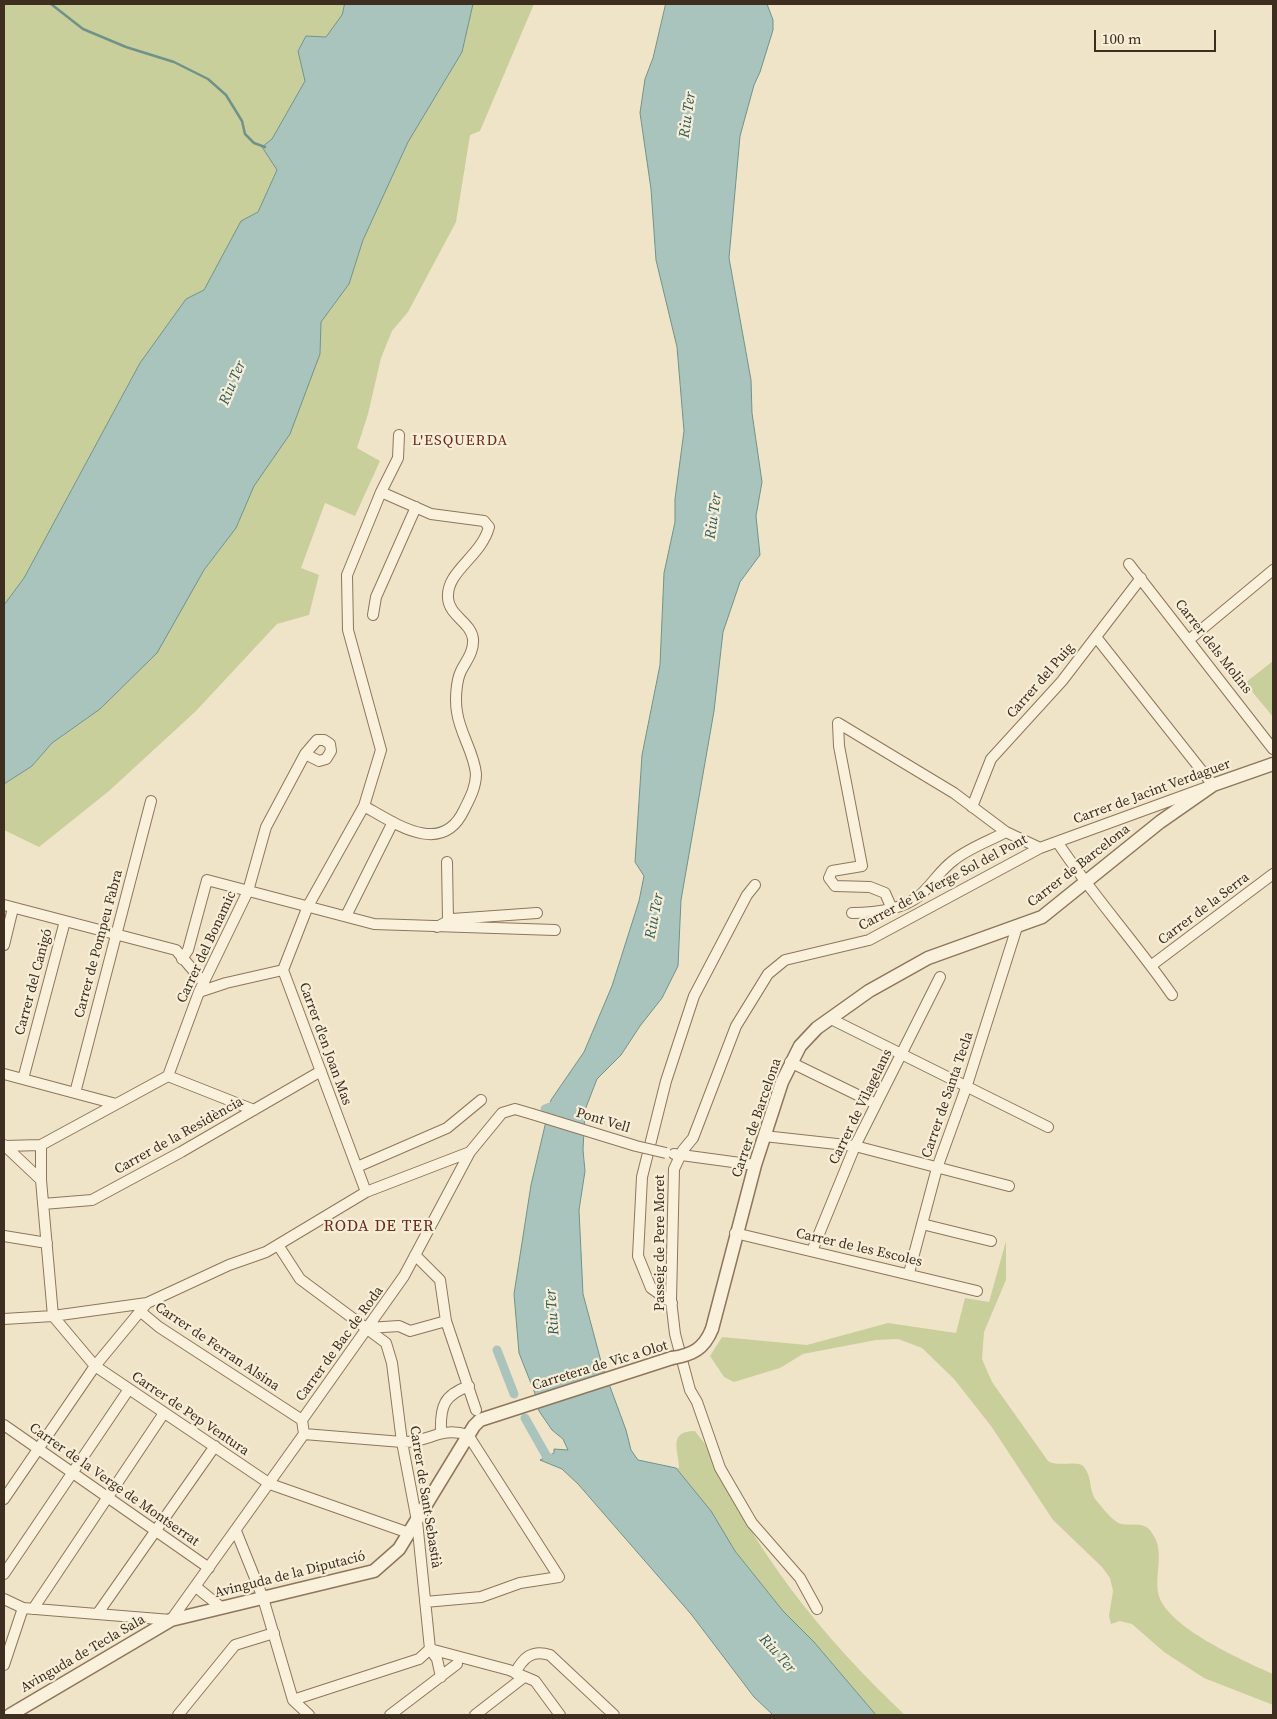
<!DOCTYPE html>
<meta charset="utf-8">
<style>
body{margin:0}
#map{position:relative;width:1277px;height:1719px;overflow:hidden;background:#f0e4c8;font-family:"Source Serif 4",serif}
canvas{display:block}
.frame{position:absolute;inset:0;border:5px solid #3d2e20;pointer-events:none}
.scale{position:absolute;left:1094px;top:30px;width:122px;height:22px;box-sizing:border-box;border:2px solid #3d2e20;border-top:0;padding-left:6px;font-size:15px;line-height:18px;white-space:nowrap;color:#3d2e20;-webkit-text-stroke:4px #f7eed8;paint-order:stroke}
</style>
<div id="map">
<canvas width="1277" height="1719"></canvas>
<div class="frame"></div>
<div class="scale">100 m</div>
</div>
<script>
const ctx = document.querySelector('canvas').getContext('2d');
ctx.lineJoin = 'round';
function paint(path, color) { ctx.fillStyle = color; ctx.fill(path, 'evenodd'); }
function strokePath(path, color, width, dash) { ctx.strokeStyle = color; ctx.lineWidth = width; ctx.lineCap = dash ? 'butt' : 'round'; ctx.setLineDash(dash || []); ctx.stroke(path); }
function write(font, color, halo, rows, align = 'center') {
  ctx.font = font + ' "Source Serif 4",serif'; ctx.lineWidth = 4.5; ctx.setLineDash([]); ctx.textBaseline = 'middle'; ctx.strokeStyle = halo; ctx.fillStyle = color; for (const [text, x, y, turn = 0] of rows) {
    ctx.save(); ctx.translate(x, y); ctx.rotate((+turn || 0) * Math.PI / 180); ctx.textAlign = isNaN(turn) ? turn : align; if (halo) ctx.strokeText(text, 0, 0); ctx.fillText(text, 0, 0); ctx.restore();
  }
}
paint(new Path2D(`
 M 4,4 L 345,4 L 342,15 L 326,37 L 306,36 L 298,50 L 305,81 L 272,139 L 262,147 L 277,170 L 258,212 L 241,221 L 204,290 L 186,299 L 140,363 L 24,578 L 4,605 Z
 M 473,4 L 534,4 L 480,131 L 470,135 L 456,222 L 408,312 L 392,331 L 381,358 L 368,414 L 357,448 L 380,461 L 355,516 L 325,503 L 301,568 L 319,575 L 309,615 L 277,624 L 196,711 L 109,791 L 39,847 L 4,830 L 4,784 L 32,766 L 52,743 L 100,709 L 236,528 L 254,486 L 290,434 L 320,354 L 321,322 L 349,284 L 363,240 L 408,142 L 462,52 Z
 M 1273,661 L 1273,717 L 1245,683 Z
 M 1006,1241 L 1006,1280 L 984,1332 L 982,1359 L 992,1382 L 1048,1461 C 1058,1467 1071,1461 1082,1465 C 1093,1475 1088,1489 1096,1500 C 1102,1507 1112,1521 1121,1524 C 1132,1526 1145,1521 1152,1533 C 1165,1551 1155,1571 1158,1592 C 1163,1626 1244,1661 1273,1674 L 1273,1705 L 1204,1678 L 1164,1652 L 1132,1624 L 1120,1621 L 1111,1624 L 1109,1616 L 1113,1591 L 1110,1578 L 1102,1567 L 1053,1520 L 991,1426 L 954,1379 L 922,1348 L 898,1339 L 876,1340 L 803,1354 L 780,1368 L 734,1382 L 724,1377 L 710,1356 L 722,1337 L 807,1345 L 888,1323 L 956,1333 L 965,1298 L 989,1302 Z
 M 695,1431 L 705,1444 C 753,1550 821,1636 905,1715 L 876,1715 L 814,1642 L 783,1611 L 735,1551 L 710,1511 L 676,1468 L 679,1468 C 679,1451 667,1431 695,1431 Z`), '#c9cf9b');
const water = new Path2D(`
 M 345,4 L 473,4 L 462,52 L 408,142 L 363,240 L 349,284 L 321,322 L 320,354 L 290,434 L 254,486 L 236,528 L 204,570 L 157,653 L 100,709 L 52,743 L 32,766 L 4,784 L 4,605 L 24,578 L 140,363 L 186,299 L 204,290 L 241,221 L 258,212 L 277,170 L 262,147 L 272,139 L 305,81 L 298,51 L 306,36 L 326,37 L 342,15 Z
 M 666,4 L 767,4 L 773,20 L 773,30 L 760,72 L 754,85 L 740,136 L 729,258 L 751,380 L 752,413 L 762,482 L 756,516 L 760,555 L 740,582 L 723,632 L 714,711 L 681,900 L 678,966 L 662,998 L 640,1026 L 621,1055 L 597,1079 L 585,1110 L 583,1150 L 585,1171 L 579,1210 L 583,1294 L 602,1365 L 626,1430 L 631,1450 L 638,1460 L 676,1468 L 711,1511 L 735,1551 L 783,1611 L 814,1642 L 876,1715 L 773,1715 L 754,1697 L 691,1614 L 578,1484 L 562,1469 L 540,1460 L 554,1453 L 554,1449 L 568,1450 L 563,1439 L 552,1430 L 539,1411 L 536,1396 L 519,1353 L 514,1294 L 531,1185 L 551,1100 L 584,1052 L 612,986 L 639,901 L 644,876 L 635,862 L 642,755 L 660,665 L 664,573 L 675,522 L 675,499 L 684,431 L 677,347 L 656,260 L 651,189 L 640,113 L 645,79 L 653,58 Z`);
paint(water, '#a9c4bc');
strokePath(water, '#6f938a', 1);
strokePath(new Path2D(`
 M 51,4 L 83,29 L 126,47 L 174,62 L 208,79 L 226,95 L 242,121 L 245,134 L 254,143 L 265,147`), '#6f938a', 2.5);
strokePath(new Path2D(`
 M 545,1109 L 561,1103
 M 497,1350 L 514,1394
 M 525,1418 L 547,1457 L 557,1461`), '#a9c4bc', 9);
const minor = new Path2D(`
 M 1129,564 L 1273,749
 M 373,615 L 376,597 L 416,507
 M 1190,639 L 1273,570
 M 838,723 L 839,746 L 862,866 L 832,871 L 829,878 L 835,886 L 870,887 L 885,893 L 892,909
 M 838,723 L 954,793 L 1006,832 L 1040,848
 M 364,806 C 396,824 442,857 464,810 C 470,798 476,787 476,774 C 474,752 460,734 457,712 C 455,701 456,681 461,671 C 466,661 474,652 473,639 C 471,622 449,616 448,598 C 446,571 481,557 489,527 L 484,521 L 431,514 L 381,492
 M 972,807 L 991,759 L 1062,681 L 1141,578
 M 1058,843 C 1093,896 1136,943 1172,995
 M 447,862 L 448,920
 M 4,905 L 176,950 L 204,983
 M 852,913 C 874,913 901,910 919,896 C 932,885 940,870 954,860 C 969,848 989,841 1006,832
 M 346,916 L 393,822
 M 437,927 L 452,919 L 537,913
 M 4,945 L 13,908
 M 182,959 L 188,950 L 207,880 L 374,924 L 555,930
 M 1152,965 L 1273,874
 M 199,992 L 226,983 L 283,970
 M 831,1019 L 1048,1127
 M 790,1062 L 876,1104
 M 4,1074 L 116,1104
 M 168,1076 L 254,1110
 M 23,1079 L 65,921
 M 75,1093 L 151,801
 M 764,1136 L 855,1146 L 1009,1186
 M 4,1145 L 41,1180
 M 5,1146 L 41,1145
 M 674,1154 L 755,1165
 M 357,1167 L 447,1128 L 481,1100
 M 366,1192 L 283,970 L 308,906 L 364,806 L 381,750 L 348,630 L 347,575 L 381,492 L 398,458 L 399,435
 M 43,1204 L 92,1200 L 181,1152 L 321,1071
 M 922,1224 L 991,1241
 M 735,1233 L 977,1291
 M 4,1236 L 47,1243
 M 278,1245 L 300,1279 L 386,1343 L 392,1363 L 402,1442 L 417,1521 L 430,1649 L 437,1659 L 441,1677
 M 812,1251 L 855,1146 L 940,977
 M 415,1255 L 440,1280 L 446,1321 L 476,1410
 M 909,1273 L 937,1168 L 966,1088 L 1017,927
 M 672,1303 L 651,1288 L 638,1256 L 642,1177 L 666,1081 L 694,996 L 747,895 L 755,885
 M 141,1312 L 159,1327 L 302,1420
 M 53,1316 L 41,1180 L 41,1145 L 168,1076 L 199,992 L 248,891 L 266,827 L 305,754 L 319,761 L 326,759 L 331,751 L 330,744 L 324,740 L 317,740 L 305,754
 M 53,1316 L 95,1366 L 270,1484 L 409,1533
 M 4,1319 L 53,1316 L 147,1303 L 229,1265 L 266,1252 L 366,1192 L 470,1152
 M 368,1328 L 399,1326 L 410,1331 L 446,1321
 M 4,1425 L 209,1568
 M 441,1432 C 440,1406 444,1395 469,1386
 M 304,1434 L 402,1442 C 429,1443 439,1426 468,1435 L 559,1577 L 520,1583 L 481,1597 L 425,1602
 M 4,1499 L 95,1366 L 147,1303
 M 236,1531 L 263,1598 L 293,1700 L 309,1715
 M 4,1574 L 129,1389
 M 196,1587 L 222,1608
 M 4,1599 L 23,1608 L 171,1620 L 304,1434 L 302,1420 L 404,1276 L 470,1152 L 502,1113 L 515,1109 L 532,1114
 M 33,1609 L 164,1413
 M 817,1609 L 800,1578 L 752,1523 L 720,1468 L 697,1402 L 690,1390 L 675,1334 L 671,1300 L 674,1169 L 683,1150 L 693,1138 L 736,1026 L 768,974 L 785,960 L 869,940 L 1040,848 L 1213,785 L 1096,637
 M 98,1613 L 215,1446
 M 430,1649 L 509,1670 L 535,1681 L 560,1715
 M 4,1665 L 23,1608
 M 515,1673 C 523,1658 532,1649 550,1655 L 614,1715
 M 293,1700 L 419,1659 L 430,1649
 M 178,1715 L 235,1645 L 274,1633
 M 390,1715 L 457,1664
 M 475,1715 L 524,1677`);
const tertiary = new Path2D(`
 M 712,1329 L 755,1165 L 782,1082 L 800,1046 L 817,1028 L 869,991 L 928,958 L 1042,917 L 1160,822 L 1213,785 L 1273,764
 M 10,1715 L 171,1620 L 374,1571 L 399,1549 L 474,1426 L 480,1420 L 672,1358`);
strokePath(minor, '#8d765c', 12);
strokePath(tertiary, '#8d765c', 15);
strokePath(minor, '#faf1dc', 10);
strokePath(tertiary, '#faf1dc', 12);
const minorBridge = new Path2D(`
 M 532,1114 L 636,1146 L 666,1153`);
const tertiaryBridge = new Path2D(`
 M 672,1358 C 692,1355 704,1349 712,1329`);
strokePath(minorBridge, '#8d765c', 12, []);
strokePath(tertiaryBridge, '#8d765c', 15, []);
strokePath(minorBridge, '#faf1dc', 10);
strokePath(tertiaryBridge, '#faf1dc', 12);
write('14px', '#3d2e20', '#f7eed8', [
 ["Carrer dels Molins",1213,647,52],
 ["Carrer del Puig",1041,681,-49],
 ["Carrer de Jacint Verdaguer",1152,792,-20],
 ["Carrer de Barcelona",1079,866,-38],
 ["Carrer de la Verge Sol del Pont",943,883,-28],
 ["Carrer de la Serra",1204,909,-37],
 ["Carrer de Pompeu Fabra",99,944,-75],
 ["Carrer del Bonamic",207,947,-65],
 ["Carrer del Canigó",34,982,-75],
 ["Carrer d'en Joan Mas",325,1044,70],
 ["Carrer de Santa Tecla",948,1095,-71],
 ["Carrer de Vilagelans",861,1107,-64],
 ["Carrer de Barcelona",757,1118,-71],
 ["Pont Vell",603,1121,17],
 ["Carrer de la Residència",179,1136,-29],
 ["Passeig de Pere Moret",660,1243,-90],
 ["Carrer de les Escoles",859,1248,13],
 ["Carrer de Bac de Roda",340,1344,-54],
 ["Carrer de Ferran Alsina",217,1347,34],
 ["Carretera de Vic a Olot",600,1366,-17],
 ["Carrer de Pep Ventura",190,1414,34],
 ["Carrer de la Verge de Montserrat",114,1485,35],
 ["Carrer de Sant Sebastià",425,1497,81],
 ["Avinguda de la Diputació",290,1575,-14],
 ["Avinguda de Tecla Sala",83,1654,-30]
]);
write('italic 15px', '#2f5d5a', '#f7eed8', [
 ["Riu Ter",688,115,-82],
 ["Riu Ter",233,383,-67],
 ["Riu Ter",714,516,-82],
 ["Riu Ter",655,916,-79],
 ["Riu Ter",553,1312,-94],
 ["Riu Ter",777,1654,48]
]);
ctx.letterSpacing = '1px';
write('15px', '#6b2e1e', '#f7eed8', [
 ["L'ESQUERDA",460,441]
]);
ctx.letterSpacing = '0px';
ctx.letterSpacing = '1px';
write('16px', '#6b2e1e', '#f7eed8', [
 ["RODA DE TER",379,1227]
]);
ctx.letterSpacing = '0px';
</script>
